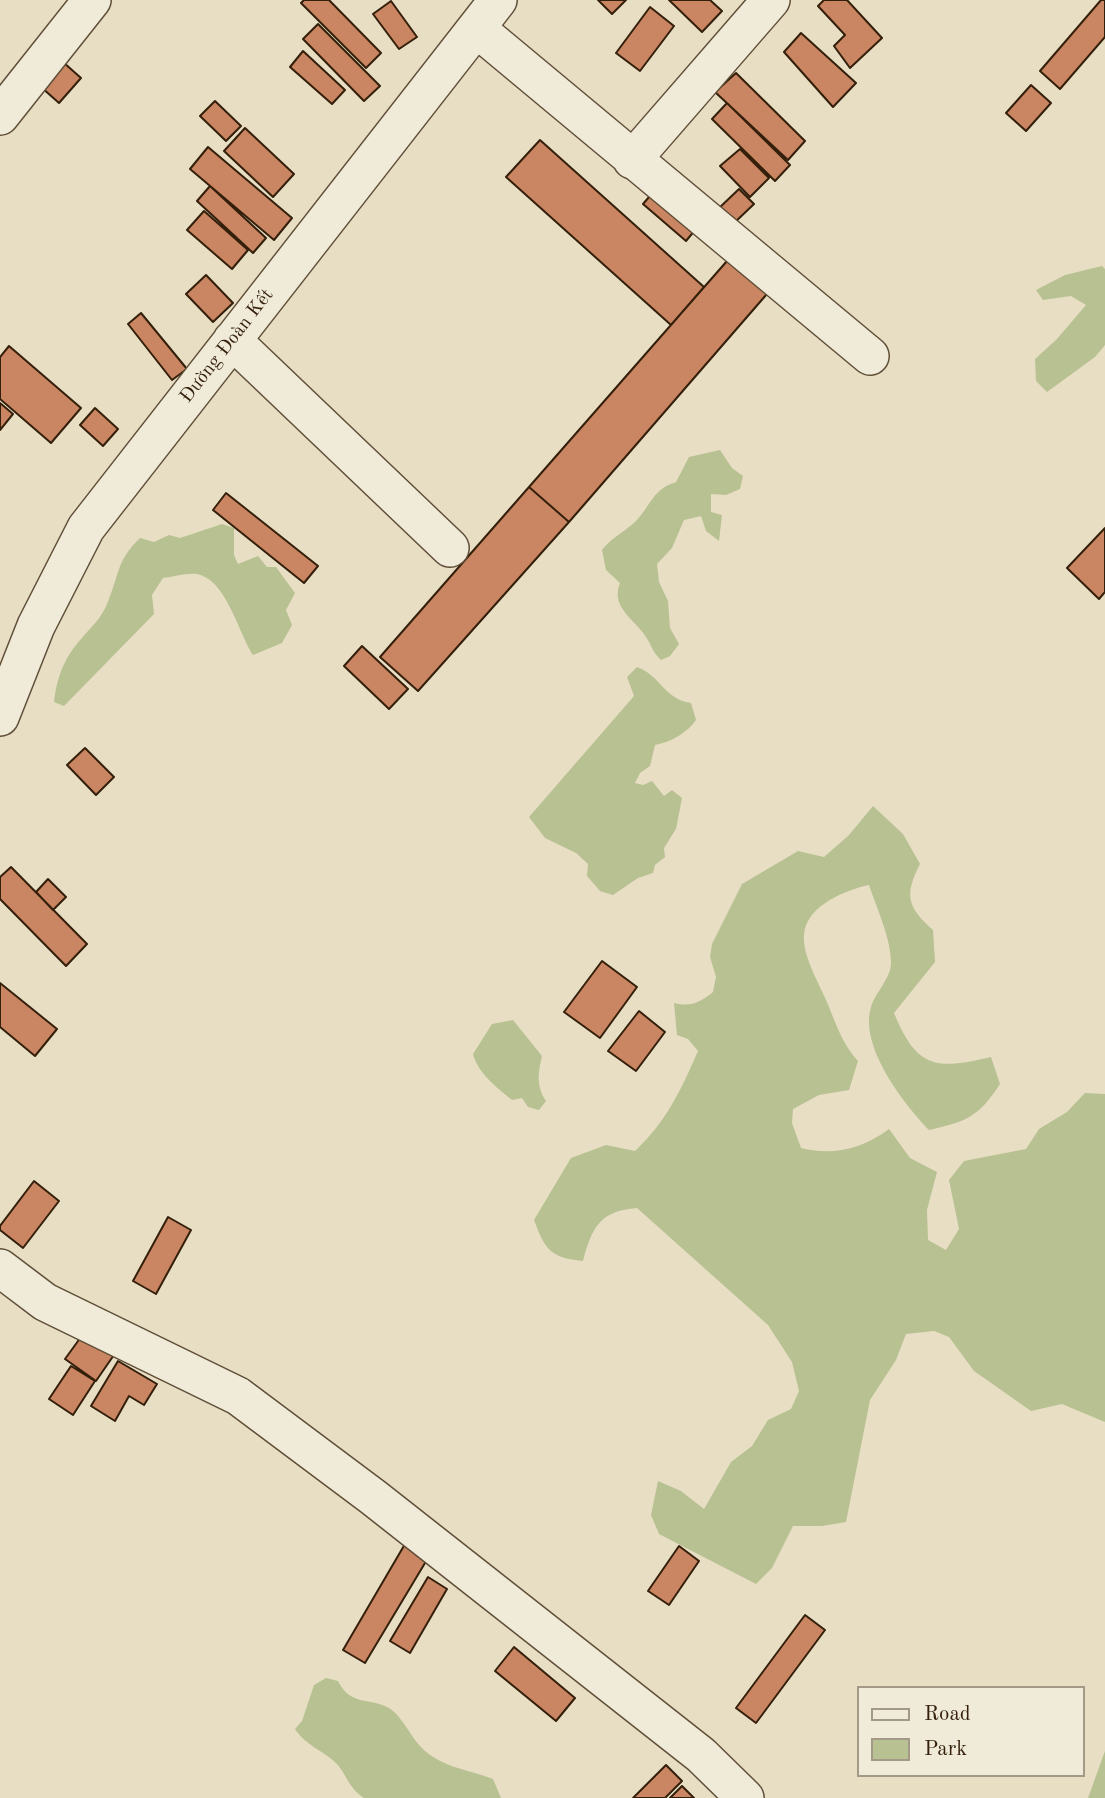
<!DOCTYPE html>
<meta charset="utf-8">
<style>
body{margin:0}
#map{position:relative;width:1105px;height:1798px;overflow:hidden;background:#e8dec4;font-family:"Old Standard TT",serif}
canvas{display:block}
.legend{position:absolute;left:857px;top:1686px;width:228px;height:91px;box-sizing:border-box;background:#f0ead9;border:2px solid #a49986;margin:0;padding:9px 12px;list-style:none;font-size:21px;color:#331f0a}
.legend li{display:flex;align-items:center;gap:14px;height:35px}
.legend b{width:35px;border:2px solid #a49986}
</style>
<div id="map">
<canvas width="1105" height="1798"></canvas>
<ul class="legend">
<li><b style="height:9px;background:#f0ead9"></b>Road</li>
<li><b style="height:19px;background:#b8c192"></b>Park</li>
</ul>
</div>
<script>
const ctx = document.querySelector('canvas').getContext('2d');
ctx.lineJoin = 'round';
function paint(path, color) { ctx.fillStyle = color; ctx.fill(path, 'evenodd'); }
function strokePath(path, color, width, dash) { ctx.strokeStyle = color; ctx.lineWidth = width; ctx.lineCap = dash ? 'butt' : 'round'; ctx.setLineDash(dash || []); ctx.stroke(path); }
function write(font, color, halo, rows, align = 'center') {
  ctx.font = font + ' "Old Standard TT",serif'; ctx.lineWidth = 5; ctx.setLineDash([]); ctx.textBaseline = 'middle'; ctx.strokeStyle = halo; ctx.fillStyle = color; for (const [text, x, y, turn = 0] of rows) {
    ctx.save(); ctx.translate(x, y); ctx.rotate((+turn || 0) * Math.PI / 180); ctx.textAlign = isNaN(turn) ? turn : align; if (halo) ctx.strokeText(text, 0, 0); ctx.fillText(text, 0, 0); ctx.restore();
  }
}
paint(new Path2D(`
 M 1102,266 L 1105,269 L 1105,345 L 1095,357 L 1047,392 L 1036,381 L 1035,359 L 1056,340 L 1086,305 L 1071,296 L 1043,300 L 1036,290 L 1065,275 Z
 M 720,450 L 732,468 L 743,476 L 740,489 L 726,495 L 711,494 L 711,512 L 722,515 L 719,541 L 706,531 L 701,516 L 684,520 L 672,548 L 657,564 L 659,582 L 668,601 L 670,628 L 679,644 L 670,656 L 661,660 C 654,653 653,650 649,642 C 639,621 609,609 620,583 L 606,570 L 602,550 C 612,537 625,532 636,521 C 651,505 653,489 676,482 L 689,457 Z
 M 222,524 L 234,528 L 234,555 L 238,564 L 258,556 L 267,567 L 276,567 L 295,593 L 286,610 L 292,625 L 282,643 L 253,655 C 238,632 226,578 196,574 C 186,573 173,577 163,578 L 152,595 L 154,614 L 64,706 L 54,702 C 57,677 64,658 81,639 C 91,627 101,619 107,604 C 119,576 116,561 140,538 L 154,542 L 169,535 L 180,538 Z
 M 637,667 C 660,675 664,699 691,703 L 696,720 C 687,733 671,742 655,745 L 650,766 L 640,773 L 635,783 L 643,785 L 652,781 L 664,796 L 672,790 L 682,798 L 676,829 L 664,848 L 665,857 L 655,865 L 653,873 L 638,878 L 613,895 L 600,891 L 587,876 L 588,864 L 576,853 L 545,838 L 529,817 L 634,696 L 627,677 Z
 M 873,806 L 903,834 L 920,864 C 904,895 907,907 933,930 L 935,962 L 894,1013 C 917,1069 936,1070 991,1057 L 1000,1084 C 979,1117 965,1122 929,1130 C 903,1103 859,1046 871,1007 C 875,993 891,978 891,963 C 891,938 877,909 869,885 C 846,890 807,905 804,934 C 802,955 818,981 826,1000 C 836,1023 841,1042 858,1061 L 849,1090 L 819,1095 L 793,1109 L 792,1123 L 801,1148 C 834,1156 862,1149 889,1129 L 910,1158 L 937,1172 L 927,1210 L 928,1240 L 946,1250 L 959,1229 L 949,1180 L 964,1161 L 1026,1149 L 1039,1129 L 1067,1112 L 1085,1093 L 1105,1094 L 1105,1422 L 1062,1404 L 1031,1411 L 974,1371 L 949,1337 L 934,1331 L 906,1334 L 896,1360 L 870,1400 L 846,1522 L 822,1526 L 793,1526 L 772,1568 L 756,1584 L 659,1534 L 651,1515 L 658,1481 L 681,1491 L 704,1509 L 731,1462 L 752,1446 L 768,1420 L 791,1409 L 799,1391 L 792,1362 L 768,1325 L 637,1208 C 600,1211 592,1227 583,1261 C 551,1258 545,1250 534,1220 L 571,1158 L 606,1145 L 635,1151 C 666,1122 681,1090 698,1051 L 688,1039 L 677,1035 L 674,1003 C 691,1007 699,1003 713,992 L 716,977 L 710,957 L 712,944 L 742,884 L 798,851 L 824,857 L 849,835 Z
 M 513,1020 L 542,1056 C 538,1073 536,1086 546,1101 L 539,1110 L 528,1107 L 522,1098 L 512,1100 C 496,1087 478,1073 473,1054 L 492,1024 Z
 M 326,1678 L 338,1681 C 351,1707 370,1697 389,1708 C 401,1715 410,1735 420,1746 C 439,1767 467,1769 493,1779 L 501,1798 L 364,1798 C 348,1787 348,1777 337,1764 C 323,1750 306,1746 295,1729 L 302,1721 L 314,1685 Z
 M 1105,1751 L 1105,1798 L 1088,1798 Z`), '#b8c192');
const building = new Path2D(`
 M 304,0 L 329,0 L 381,53 L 366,68 L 301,3 Z
 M 598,0 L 626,0 L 612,14 Z
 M 669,0 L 710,0 L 722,11 L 702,32 Z
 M 824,0 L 847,0 L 882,38 L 850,68 L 834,46 L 845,35 L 818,6 Z
 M 1101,0 L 1105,0 L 1105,37 L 1060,89 L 1040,71 Z
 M 391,1 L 417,37 L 399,49 L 373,14 Z
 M 650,7 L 674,26 L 640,71 L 616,53 Z
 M 318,24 L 380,86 L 364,101 L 303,39 Z
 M 801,33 L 856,83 L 833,107 L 784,52 Z
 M 303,51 L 345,90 L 332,104 L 290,67 Z
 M 63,62 L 81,78 L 59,103 L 41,87 Z
 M 736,73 L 805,141 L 788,160 L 715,92 Z
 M 1031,85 L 1051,103 L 1026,131 L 1006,113 Z
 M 215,101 L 241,126 L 226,141 L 200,116 Z
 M 727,103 L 790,165 L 775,181 L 712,119 Z
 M 245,128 L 294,174 L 273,197 L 224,151 Z
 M 540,140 L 704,287 L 671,325 L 506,177 Z
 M 208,147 L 292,218 L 274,240 L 190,169 Z
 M 740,149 L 769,178 L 750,197 L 720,166 Z
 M 662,182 L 705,218 L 686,241 L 643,204 Z
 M 210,186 L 266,238 L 253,253 L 197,201 Z
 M 739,189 L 754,204 L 732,225 L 717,210 Z
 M 204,211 L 248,250 L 232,269 L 187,230 Z
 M 734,253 L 773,287 L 569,522 L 529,487 Z
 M 206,275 L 233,303 L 213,322 L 186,294 Z
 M 141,313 L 187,369 L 172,380 L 128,324 Z
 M 9,346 L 81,408 L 51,443 L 0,399 L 0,357 Z
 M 0,403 L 13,414 L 0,430 Z
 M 95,408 L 118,429 L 103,446 L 80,425 Z
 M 529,487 L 569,522 L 418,691 L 380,657 Z
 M 226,493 L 318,566 L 304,583 L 213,510 Z
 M 1105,528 L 1105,592 L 1099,599 L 1067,568 Z
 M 362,646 L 408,689 L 389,709 L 344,666 Z
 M 85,748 L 114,777 L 96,795 L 67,765 Z
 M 11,867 L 87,944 L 66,966 L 0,899 L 0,877 Z
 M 48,879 L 66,897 L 53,910 L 36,892 Z
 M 602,961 L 637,987 L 600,1038 L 564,1012 Z
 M 0,983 L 57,1029 L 35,1056 L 0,1027 Z
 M 639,1011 L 665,1032 L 636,1071 L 608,1051 Z
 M 34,1181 L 59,1201 L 23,1248 L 0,1230 L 0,1226 Z
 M 168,1217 L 191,1230 L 156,1294 L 133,1281 Z
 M 86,1330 L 116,1352 L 96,1381 L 65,1359 Z
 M 118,1361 L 157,1384 L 144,1405 L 129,1396 L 115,1421 L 91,1406 Z
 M 71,1366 L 95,1381 L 73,1415 L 49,1399 Z
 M 405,1544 L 428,1558 L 365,1663 L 343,1650 Z
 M 679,1546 L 699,1561 L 669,1605 L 648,1591 Z
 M 428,1577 L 447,1589 L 410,1653 L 390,1641 Z
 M 805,1615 L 825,1630 L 756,1723 L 736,1708 Z
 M 514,1647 L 575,1698 L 556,1721 L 495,1671 Z
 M 666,1765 L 682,1781 L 665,1798 L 633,1798 Z
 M 682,1786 L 694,1798 L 670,1798 Z`);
paint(building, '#ca8562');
strokePath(building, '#331f0a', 2);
const minor = new Path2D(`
 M 476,28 L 870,356
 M 0,116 L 92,0
 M 632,160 L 771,0
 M 232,340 L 450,548
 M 0,717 L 36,626 L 86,528 L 498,0
 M 0,1268 L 45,1302 L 238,1396 L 373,1497 L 701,1755 L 745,1798`);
strokePath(minor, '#604f38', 40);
strokePath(minor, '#f0ead9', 37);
write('19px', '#331f0a', '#f0ead9', [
 ["Đường Đoàn Kết",227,346,-52]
]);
</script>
